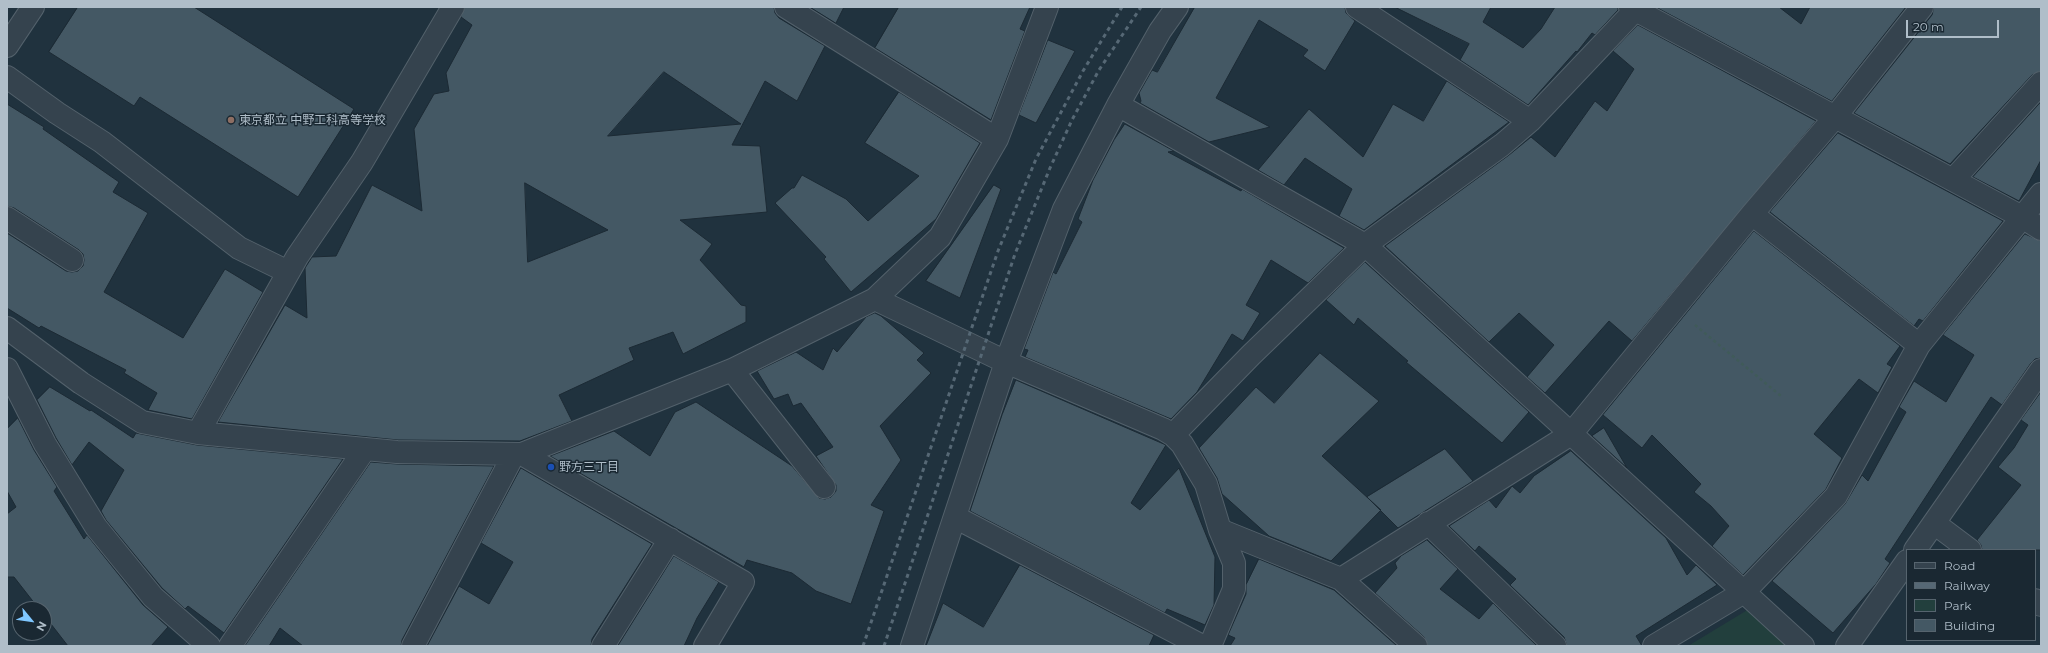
<!DOCTYPE html>
<meta charset="utf-8">
<style>
body{margin:0}
#map{position:relative;width:2048px;height:653px;overflow:hidden;background:#20323e;font-family:Montserrat,sans-serif}
canvas{display:block}
.frame{position:absolute;inset:0;border:8px solid #b0bec9;pointer-events:none}
.legend{position:absolute;left:1906px;top:549px;width:130px;height:92px;box-sizing:border-box;background:#1a2832;border:1px solid #56646e;margin:0;padding:5px 7px;list-style:none;font-size:12px;color:#b0bec9}
.legend li{display:flex;align-items:center;gap:8px;height:20px}
.legend b{width:20px;border:1px solid #56646e}
.north{position:absolute;left:12px;top:601px;width:40px;height:40px;box-sizing:border-box;background:#1a2832;border:1px solid #56646e;border-radius:50%;rotate:119deg;font-size:11px;font-weight:700;line-height:16px;text-align:center;color:#b0bec9}
.north::after{content:'';display:block;margin:auto;width:14px;height:18px;background:#7fc7ff;clip-path:polygon(50% 0,100% 100%,50% 72%,0 100%)}
.scale{position:absolute;left:1906px;top:20px;width:93px;height:18px;box-sizing:border-box;border:2px solid #b0bec9;border-top:0;padding-left:5px;font-size:12px;line-height:14px;white-space:nowrap;color:#b0bec9;-webkit-text-stroke:3px #1a2832;paint-order:stroke}
</style>
<div id="map">
<canvas width="2048" height="653"></canvas>
<div class="frame"></div>
<ul class="legend">
<li><b style="height:5px;background:#35434e"></b>Road</li>
<li><b style="height:5px;background:#566875"></b>Railway</li>
<li><b style="height:11px;background:#223f3d"></b>Park</li>
<li><b style="height:11px;background:#445864"></b>Building</li>
</ul>
<div class="north">N</div>
<div class="scale">20 m</div>
</div>
<script>
const ctx = document.querySelector('canvas').getContext('2d');
ctx.lineJoin = 'round';
function paint(path, color) { ctx.fillStyle = color; ctx.fill(path, 'evenodd'); }
function strokePath(path, color, width, dash) { ctx.strokeStyle = color; ctx.lineWidth = width; ctx.lineCap = dash ? 'butt' : 'round'; ctx.setLineDash(dash || []); ctx.stroke(path); }
function write(font, color, halo, rows, align = 'center') {
  ctx.font = font + ' Montserrat,"Noto Sans JP",sans-serif'; ctx.lineWidth = 3; ctx.setLineDash([]); ctx.textBaseline = 'middle'; ctx.strokeStyle = halo; ctx.fillStyle = color; for (const [text, x, y, turn = 0] of rows) {
    ctx.save(); ctx.translate(x, y); ctx.rotate((+turn || 0) * Math.PI / 180); ctx.textAlign = isNaN(turn) ? turn : align; if (halo) ctx.strokeText(text, 0, 0); ctx.fillText(text, 0, 0); ctx.restore();
  }
}
paint(new Path2D(`
 M 1754,606 L 1795,646 L 1688,646 Z`), '#223f3d');
const building = new Path2D(`
 M 78,7 L 194,7 L 354,109 L 298,197 L 140,97 L 134,106 L 49,52 Z
 M 465,7 L 774,7 L 775,13 L 779,18 L 825,46 L 797,101 L 765,81 L 732,145 L 760,146 L 767,212 L 680,220 L 712,244 L 700,260 L 741,305 L 746,306 L 746,322 L 683,354 L 673,332 L 629,348 L 634,360 L 559,395 L 572,421 L 520,441 L 398,440 L 218,422 L 285,305 L 307,318 L 305,268 L 312,257 L 336,256 L 372,185 L 422,211 L 414,129 L 434,94 L 449,91 L 446,73 L 472,25 L 461,17 ZM 664,72 L 741,124 L 608,136 ZM 525,183 L 608,230 L 528,262 Z
 M 810,7 L 844,7 L 836,23 Z
 M 899,7 L 1030,7 L 1020,29 L 1025,31 L 991,120 L 875,48 Z
 M 1195,7 L 1345,7 L 1346,13 L 1355,21 L 1325,71 L 1303,56 L 1308,50 L 1259,20 L 1216,98 L 1270,127 L 1209,142 L 1140,103 L 1141,101 L 1139,93 L 1152,70 L 1157,72 Z
 M 1395,7 L 1491,7 L 1483,22 L 1523,48 L 1541,29 L 1555,7 L 1618,7 L 1618,10 L 1595,35 L 1592,33 L 1577,52 L 1576,51 L 1528,105 L 1460,60 L 1469,44 Z
 M 1656,7 L 1779,7 L 1801,24 L 1810,7 L 1906,7 L 1832,101 Z
 M 1934,7 L 2041,7 L 2041,71 L 2032,75 L 1950,164 L 1854,113 L 1932,15 Z
 M 1638,25 L 1816,121 L 1632,341 L 1609,321 L 1545,393 L 1527,377 L 1554,345 L 1519,313 L 1489,342 L 1385,246 L 1509,155 L 1531,137 L 1555,157 L 1595,101 L 1607,111 L 1634,69 L 1613,51 Z
 M 1048,40 L 1075,51 L 1036,123 L 1019,115 Z
 M 1447,81 L 1509,122 L 1364,230 L 1339,216 L 1352,189 L 1305,158 L 1284,185 L 1258,170 L 1309,109 L 1363,157 L 1393,104 L 1423,121 Z
 M 899,92 L 980,143 L 936,219 L 851,292 L 824,259 L 826,257 L 775,203 L 792,188 L 794,188 L 802,175 L 846,199 L 868,221 L 919,176 L 865,143 Z
 M 2041,102 L 2041,160 L 2019,201 L 1973,177 Z
 M 7,104 L 44,127 L 43,129 L 119,182 L 113,192 L 148,213 L 104,292 L 183,338 L 225,269 L 263,292 L 192,419 L 148,410 L 157,393 L 124,373 L 126,370 L 41,326 L 39,328 L 7,308 L 7,233 L 66,271 L 72,272 L 78,271 L 83,266 L 84,260 L 83,254 L 79,250 L 14,208 L 7,206 Z
 M 1125,124 L 1174,151 L 1168,152 L 1241,191 L 1242,189 L 1344,248 L 1308,283 L 1271,260 L 1246,305 L 1260,313 L 1243,341 L 1232,334 L 1197,392 L 1171,419 L 1025,357 L 1028,350 L 1024,349 L 1053,272 L 1056,274 L 1082,222 L 1078,219 L 1093,180 L 1114,140 Z
 M 1838,133 L 2003,221 L 1923,321 L 1919,319 L 1914,326 L 1770,212 Z
 M 994,185 L 1001,189 L 960,298 L 926,281 Z
 M 1754,231 L 1900,346 L 1887,364 L 1892,367 L 1878,393 L 1859,379 L 1814,434 L 1842,458 L 1826,489 L 1743,575 L 1712,546 L 1729,526 L 1711,506 L 1694,492 L 1701,484 L 1652,435 L 1642,448 L 1603,415 Z
 M 2025,234 L 2041,241 L 2041,358 L 2035,359 L 2031,363 L 2002,405 L 1991,397 L 1885,559 L 1890,563 L 1876,584 L 1833,633 L 1772,581 L 1845,504 L 1862,475 L 1868,481 L 1906,412 L 1899,407 L 1914,381 L 1946,402 L 1974,355 L 1943,335 Z
 M 1365,262 L 1529,412 L 1502,443 L 1406,362 L 1408,361 L 1358,318 L 1354,325 L 1326,300 Z
 M 875,313 L 881,316 L 924,353 L 917,360 L 931,373 L 880,426 L 901,460 L 871,505 L 884,511 L 851,604 L 816,591 L 792,573 L 747,560 L 744,567 L 550,456 L 614,431 L 650,456 L 675,412 L 696,402 L 792,466 L 819,498 L 825,499 L 831,497 L 836,491 L 836,485 L 816,456 L 833,447 L 801,403 L 793,406 L 788,394 L 774,399 L 757,371 L 796,352 L 823,370 L 833,348 L 837,352 L 866,317 Z
 M 1320,353 L 1379,401 L 1322,456 L 1381,510 L 1331,561 L 1269,536 L 1222,494 L 1217,478 L 1199,448 L 1256,387 L 1274,403 Z
 M 1016,380 L 1166,445 L 1131,503 L 1140,510 L 1179,468 L 1215,557 L 1214,605 L 1205,625 L 1167,609 L 1165,613 L 970,511 L 1002,415 Z
 M 50,387 L 90,411 L 91,410 L 133,438 L 136,433 L 197,445 L 343,459 L 224,633 L 188,606 L 185,609 L 162,588 L 106,520 L 101,511 L 124,470 L 89,442 L 72,465 L 56,438 L 37,400 Z
 M 2041,392 L 2041,550 L 1982,550 L 1981,545 L 1977,540 L 2021,485 L 1998,467 L 2014,448 L 2028,425 L 2021,420 Z
 M 18,418 L 34,450 L 57,487 L 54,491 L 84,539 L 87,535 L 143,605 L 168,627 L 151,646 L 68,646 L 44,615 L 44,609 L 39,609 L 14,577 L 7,577 L 7,514 L 16,507 L 7,491 L 7,429 Z
 M 1604,428 L 1627,468 L 1592,436 Z
 M 1445,449 L 1473,481 L 1398,528 L 1367,497 Z
 M 1571,451 L 1666,538 L 1687,575 L 1696,565 L 1717,585 L 1636,636 L 1642,646 L 1567,646 L 1564,637 L 1510,585 L 1516,579 L 1479,546 L 1475,551 L 1449,526 L 1489,500 L 1496,508 L 1512,486 L 1520,493 L 1534,476 Z
 M 371,462 L 397,464 L 494,466 L 402,640 L 401,646 L 303,646 L 280,628 L 269,646 L 245,646 Z
 M 521,468 L 652,544 L 592,639 L 591,646 L 427,646 L 459,586 L 489,604 L 513,562 L 481,543 Z
 M 1427,540 L 1458,569 L 1440,589 L 1479,619 L 1493,603 L 1537,646 L 1428,646 L 1424,637 L 1375,593 L 1397,568 L 1395,563 L 1401,556 Z
 M 674,556 L 719,582 L 697,618 L 684,646 L 618,646 Z
 M 1259,559 L 1334,590 L 1397,646 L 1230,646 L 1235,638 L 1228,635 L 1246,594 L 1246,585 Z
 M 1020,565 L 1154,635 L 1149,646 L 926,646 L 943,603 L 983,627 Z`);
paint(building, '#445864');
strokePath(building, '#1c2a34', 1);
const minor = new Path2D(`
 M 786,7 L 997,139
 M 1357,7 L 1530,121
 M 1630,7 L 2022,217 L 2041,229
 M 7,46 L 33,7
 M 7,77 L 57,113 L 102,142 L 239,248 L 288,272
 M 1118,105 L 1365,245 L 1803,646
 M 1953,180 L 2041,83
 M 1752,214 L 1919,345
 M 7,218 L 72,260
 M 875,299 L 1006,362 L 1163,429 L 1173,435 L 1182,444 L 1206,484 L 1220,530 L 1234,563 L 1234,589 L 1210,646
 M 7,328 L 81,383 L 142,422 L 198,433 L 365,449 L 397,452 L 522,454 L 732,370 L 875,299 L 940,237 L 997,139 L 1047,7
 M 7,369 L 45,444 L 96,527 L 153,597 L 209,646
 M 732,370 L 824,487
 M 198,433 L 297,257 L 362,162 L 453,7
 M 1173,435 L 1251,355 L 1365,245 L 1502,145 L 1530,121 L 1638,7
 M 522,454 L 743,582 L 705,646
 M 955,517 L 1202,646
 M 1428,523 L 1555,646
 M 1934,523 L 1970,550
 M 1220,530 L 1341,579 L 1416,646
 M 1915,550 L 2041,370
 M 1341,579 L 1571,434 L 1752,214 L 1835,117 L 1922,7
 M 2035,600 L 2041,605
 M 230,646 L 365,449
 M 413,646 L 514,454
 M 603,646 L 670,539
 M 912,646 L 1006,362 L 1064,209 L 1118,105 L 1160,31 L 1177,7
 M 1654,646 L 1744,592 L 1836,496 L 1919,345 L 2041,194
 M 1847,646 L 1907,561`);
strokePath(minor, '#53616b', 24);
strokePath(new Path2D(`
 M 1695,325 L 1781,396`), '#405b59', 2.5, [3, 3]);
strokePath(minor, '#35434e', 22);
strokePath(new Path2D(`
 M 863,646 L 998,251 L 1036,159 L 1083,71 L 1122,7
 M 884,646 L 1015,254 L 1050,168 L 1072,120 L 1099,70 L 1141,7`), '#566875', 3, [4, 4]);
for (const [x, y, r, color] of [
 [231,120,4,"#8d6e63"],
 [551,467,4,"#1a4fb4"]
]) { const dot = new Path2D(); dot.arc(x, y, r, 0, 2 * Math.PI); ctx.fillStyle = color; ctx.fill(dot); strokePath(dot, '#1a2832', 1.5); }
write('12px', '#b0bec9', '#1a2832', [
 ["東京都立 中野工科高等学校",239,120],
 ["野方三丁目",559,467]
], 'left');
</script>
